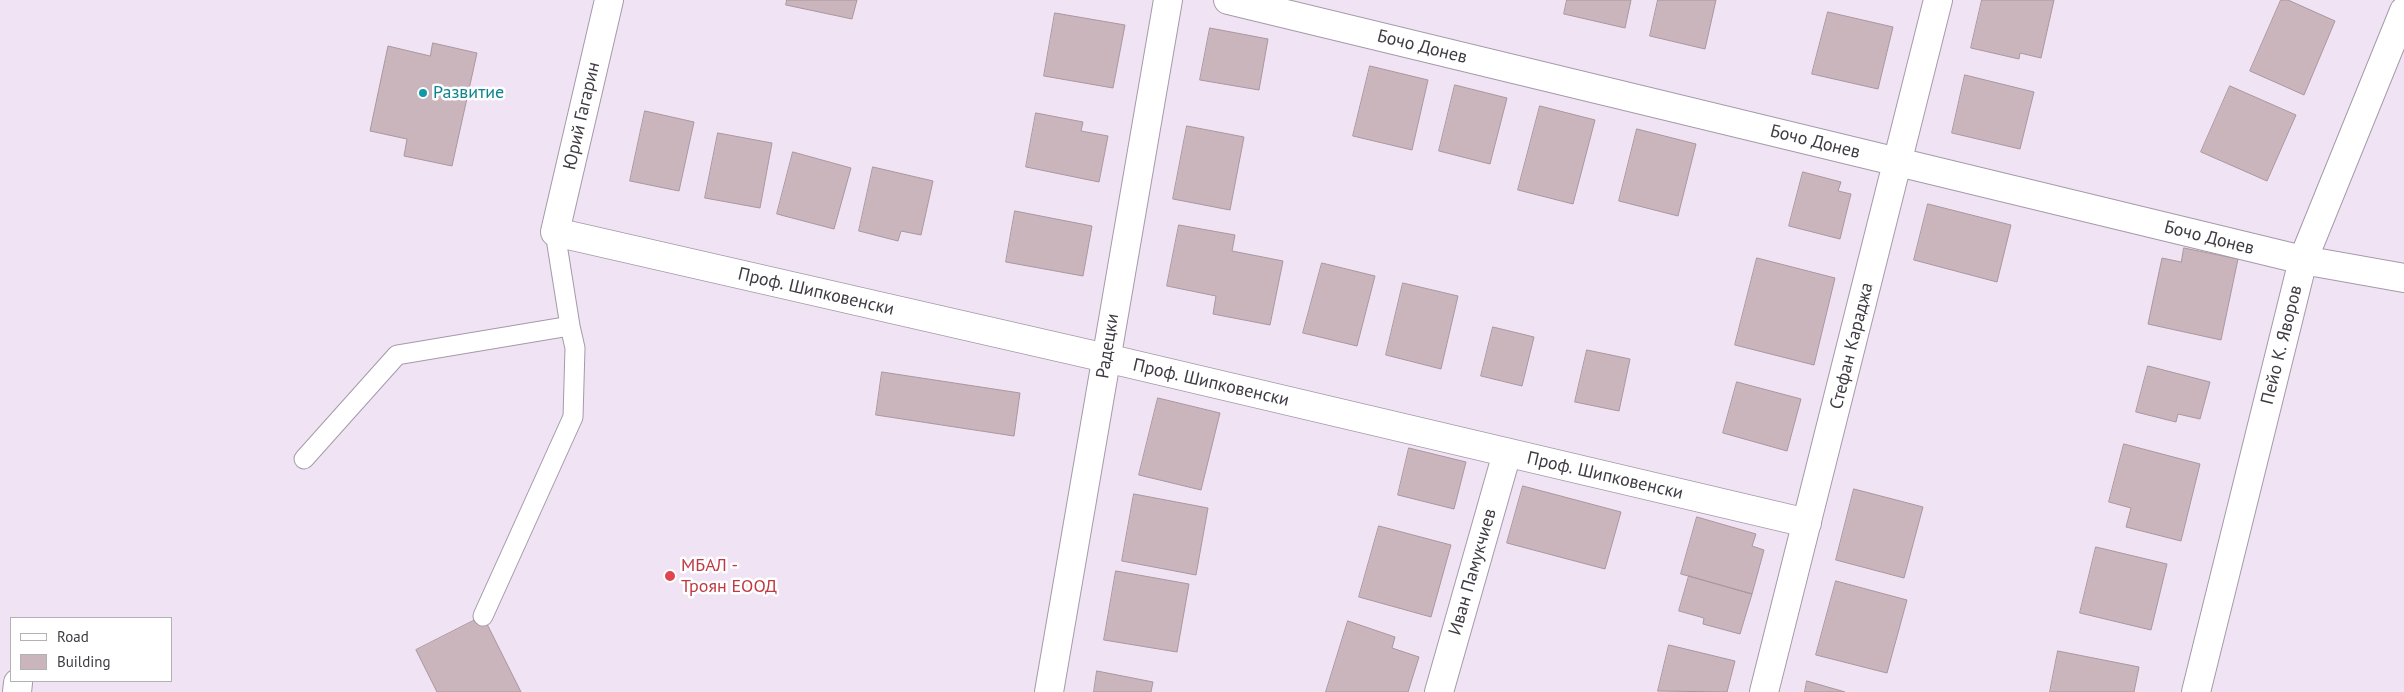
<!DOCTYPE html>
<meta charset="utf-8">
<style>
body{margin:0}
#map{position:relative;width:2404px;height:692px;overflow:hidden;background:#efe3f4;font-family:"PT Sans",sans-serif}
canvas{display:block}
.legend{position:absolute;left:10px;top:617px;width:162px;height:65px;box-sizing:border-box;background:#fff;border:1px solid #b2b1b3;margin:0;padding:6px 9px;list-style:none;font-size:15px;color:#3f3b42}
.legend li{display:flex;align-items:center;gap:10px;height:25px}
.legend b{width:25px;border:1px solid #b2b1b3}
</style>
<div id="map">
<canvas width="2404" height="692"></canvas>
<ul class="legend">
<li><b style="height:6px;background:#fff"></b>Road</li>
<li><b style="height:14px;background:#cab5bd"></b>Building</li>
</ul>
</div>
<script>
const ctx = document.querySelector('canvas').getContext('2d');
ctx.lineJoin = 'round';
function paint(path, color) { ctx.fillStyle = color; ctx.fill(path, 'evenodd'); }
function strokePath(path, color, width, dash) { ctx.strokeStyle = color; ctx.lineWidth = width; ctx.lineCap = dash ? 'butt' : 'round'; ctx.setLineDash(dash || []); ctx.stroke(path); }
function write(font, color, halo, rows, align = 'center') {
  ctx.font = font + ' "PT Sans",sans-serif'; ctx.lineWidth = 5; ctx.setLineDash([]); ctx.textBaseline = 'middle'; ctx.strokeStyle = halo; ctx.fillStyle = color; for (const [text, x, y, turn = 0] of rows) {
    ctx.save(); ctx.translate(x, y); ctx.rotate((+turn || 0) * Math.PI / 180); ctx.textAlign = isNaN(turn) ? turn : align; if (halo) ctx.strokeText(text, 0, 0); ctx.fillText(text, 0, 0); ctx.restore();
  }
}
const building = new Path2D(`
 M 787,0 L 857,0 L 852,19 L 786,5 Z
 M 1567,0 L 1631,0 L 1625,28 L 1564,14 Z
 M 1658,0 L 1716,0 L 1705,49 L 1650,36 Z
 M 1982,0 L 2054,0 L 2041,58 L 2020,53 L 2019,59 L 1971,48 Z
 M 2281,0 L 2288,0 L 2335,21 L 2304,95 L 2250,71 Z
 M 1828,12 L 1893,27 L 1878,89 L 1812,74 Z
 M 1055,13 L 1125,25 L 1113,88 L 1044,76 Z
 M 1210,28 L 1268,39 L 1259,90 L 1200,80 Z
 M 433,43 L 477,53 L 452,166 L 404,156 L 407,139 L 370,131 L 388,46 L 430,56 Z
 M 1370,66 L 1428,80 L 1412,150 L 1353,136 Z
 M 1965,75 L 2034,92 L 2020,149 L 1952,133 Z
 M 1455,85 L 1507,98 L 1490,164 L 1439,151 Z
 M 2230,86 L 2296,115 L 2267,181 L 2201,152 Z
 M 1540,106 L 1595,120 L 1573,204 L 1518,190 Z
 M 645,111 L 694,122 L 679,191 L 630,181 Z
 M 1036,113 L 1083,122 L 1081,131 L 1108,136 L 1099,182 L 1026,167 Z
 M 1187,126 L 1244,137 L 1230,210 L 1173,199 Z
 M 1637,129 L 1696,144 L 1678,216 L 1619,201 Z
 M 718,133 L 772,143 L 760,208 L 705,198 Z
 M 793,152 L 851,168 L 834,229 L 777,214 Z
 M 873,167 L 933,181 L 921,235 L 901,231 L 898,241 L 859,231 Z
 M 1803,172 L 1841,182 L 1838,191 L 1851,194 L 1840,239 L 1789,226 Z
 M 1928,204 L 2011,225 L 1997,282 L 1914,260 Z
 M 1015,211 L 1092,226 L 1083,276 L 1006,262 Z
 M 1179,225 L 1235,235 L 1232,251 L 1283,261 L 1270,325 L 1213,314 L 1216,296 L 1167,286 Z
 M 2184,248 L 2238,259 L 2221,340 L 2148,324 L 2162,258 L 2181,262 Z
 M 1757,258 L 1835,278 L 1814,365 L 1735,345 Z
 M 1322,263 L 1375,276 L 1357,346 L 1303,333 Z
 M 1403,283 L 1458,296 L 1441,369 L 1386,355 Z
 M 1493,327 L 1534,337 L 1522,386 L 1481,376 Z
 M 1587,350 L 1630,359 L 1619,411 L 1575,402 Z
 M 2148,366 L 2210,382 L 2200,419 L 2178,414 L 2176,422 L 2136,412 Z
 M 882,372 L 1020,393 L 1014,436 L 876,415 Z
 M 1737,382 L 1801,399 L 1787,451 L 1723,433 Z
 M 1158,398 L 1220,413 L 1201,490 L 1139,475 Z
 M 2124,444 L 2200,464 L 2181,541 L 2126,527 L 2131,508 L 2109,502 Z
 M 1409,448 L 1466,462 L 1454,509 L 1398,495 Z
 M 1523,486 L 1621,512 L 1605,569 L 1507,543 Z
 M 1854,489 L 1923,507 L 1904,578 L 1836,560 Z
 M 1134,494 L 1208,508 L 1196,575 L 1122,561 Z
 M 1697,517 L 1756,534 L 1752,546 L 1764,550 L 1752,594 L 1681,574 Z
 M 1379,526 L 1451,545 L 1431,617 L 1359,597 Z
 M 2096,547 L 2167,564 L 2151,630 L 2080,613 Z
 M 1116,571 L 1189,584 L 1177,652 L 1104,640 Z
 M 1689,576 L 1752,594 L 1740,634 L 1703,624 L 1704,618 L 1679,611 Z
 M 1836,581 L 1907,600 L 1887,673 L 1816,655 Z
 M 483,616 L 521,692 L 437,692 L 416,650 Z
 M 1348,621 L 1395,637 L 1392,648 L 1419,657 L 1408,692 L 1326,692 Z
 M 1669,645 L 1735,661 L 1727,692 L 1658,691 Z
 M 2058,651 L 2139,667 L 2134,692 L 2050,692 Z
 M 1097,671 L 1153,682 L 1151,692 L 1094,692 Z
 M 1807,681 L 1845,692 L 1805,692 Z`);
paint(building, '#cab5bd');
strokePath(building, '#aa969e', 1);
const service = new Path2D(`
 M 555,232 L 570,326
 M 304,459 L 397,355 L 570,326 L 575,348 L 573,417 L 483,616`);
const minor = new Path2D(`
 M 609,0 L 555,232 L 1106,358 L 1807,523
 M 1228,0 L 2303,260 L 2404,278
 M 17,692 L 18,683
 M 1439,692 L 1507,453
 M 1764,692 L 1938,0
 M 2196,692 L 2303,260 L 2404,11`);
const tertiary = new Path2D(`
 M 1049,692 L 1168,0`);
strokePath(service, '#a59aaa', 21);
strokePath(minor, '#a59aaa', 30);
strokePath(tertiary, '#a59aaa', 30);
strokePath(service, '#fff', 19);
strokePath(minor, '#fff', 28);
strokePath(tertiary, '#fff', 28);
for (const [x, y, r, color] of [
 [423,93,5,"#0f9aa8"],
 [670,576,6,"#e0444e"]
]) { const dot = new Path2D(); dot.arc(x, y, r, 0, 2 * Math.PI); ctx.fillStyle = color; ctx.fill(dot); strokePath(dot, '#fff', 2); }
write('18px', '#3f3b42', '#fff', [
 ["Бочо Донев",1422,47,14],
 ["Юрий Гагарин",582,116,-77],
 ["Бочо Донев",1815,142,14],
 ["Бочо Донев",2209,238,14],
 ["Проф. Шипковенски",816,292,13],
 ["Пейо К. Яворов",2282,345,-76],
 ["Радецки",1108,346,-81],
 ["Стефан Караджа",1852,346,-76],
 ["Проф. Шипковенски",1211,383,13],
 ["Проф. Шипковенски",1605,476,13],
 ["Иван Памукчиев",1473,572,-74]
]);
write('18px', '#0d838f', '#fff', [
 ["Развитие",433,93]
], 'left');
write('18px', '#be3a42', '#fff', [
 ["МБАЛ -",681,566],
 ["Троян ЕООД",681,587]
], 'left');
</script>
